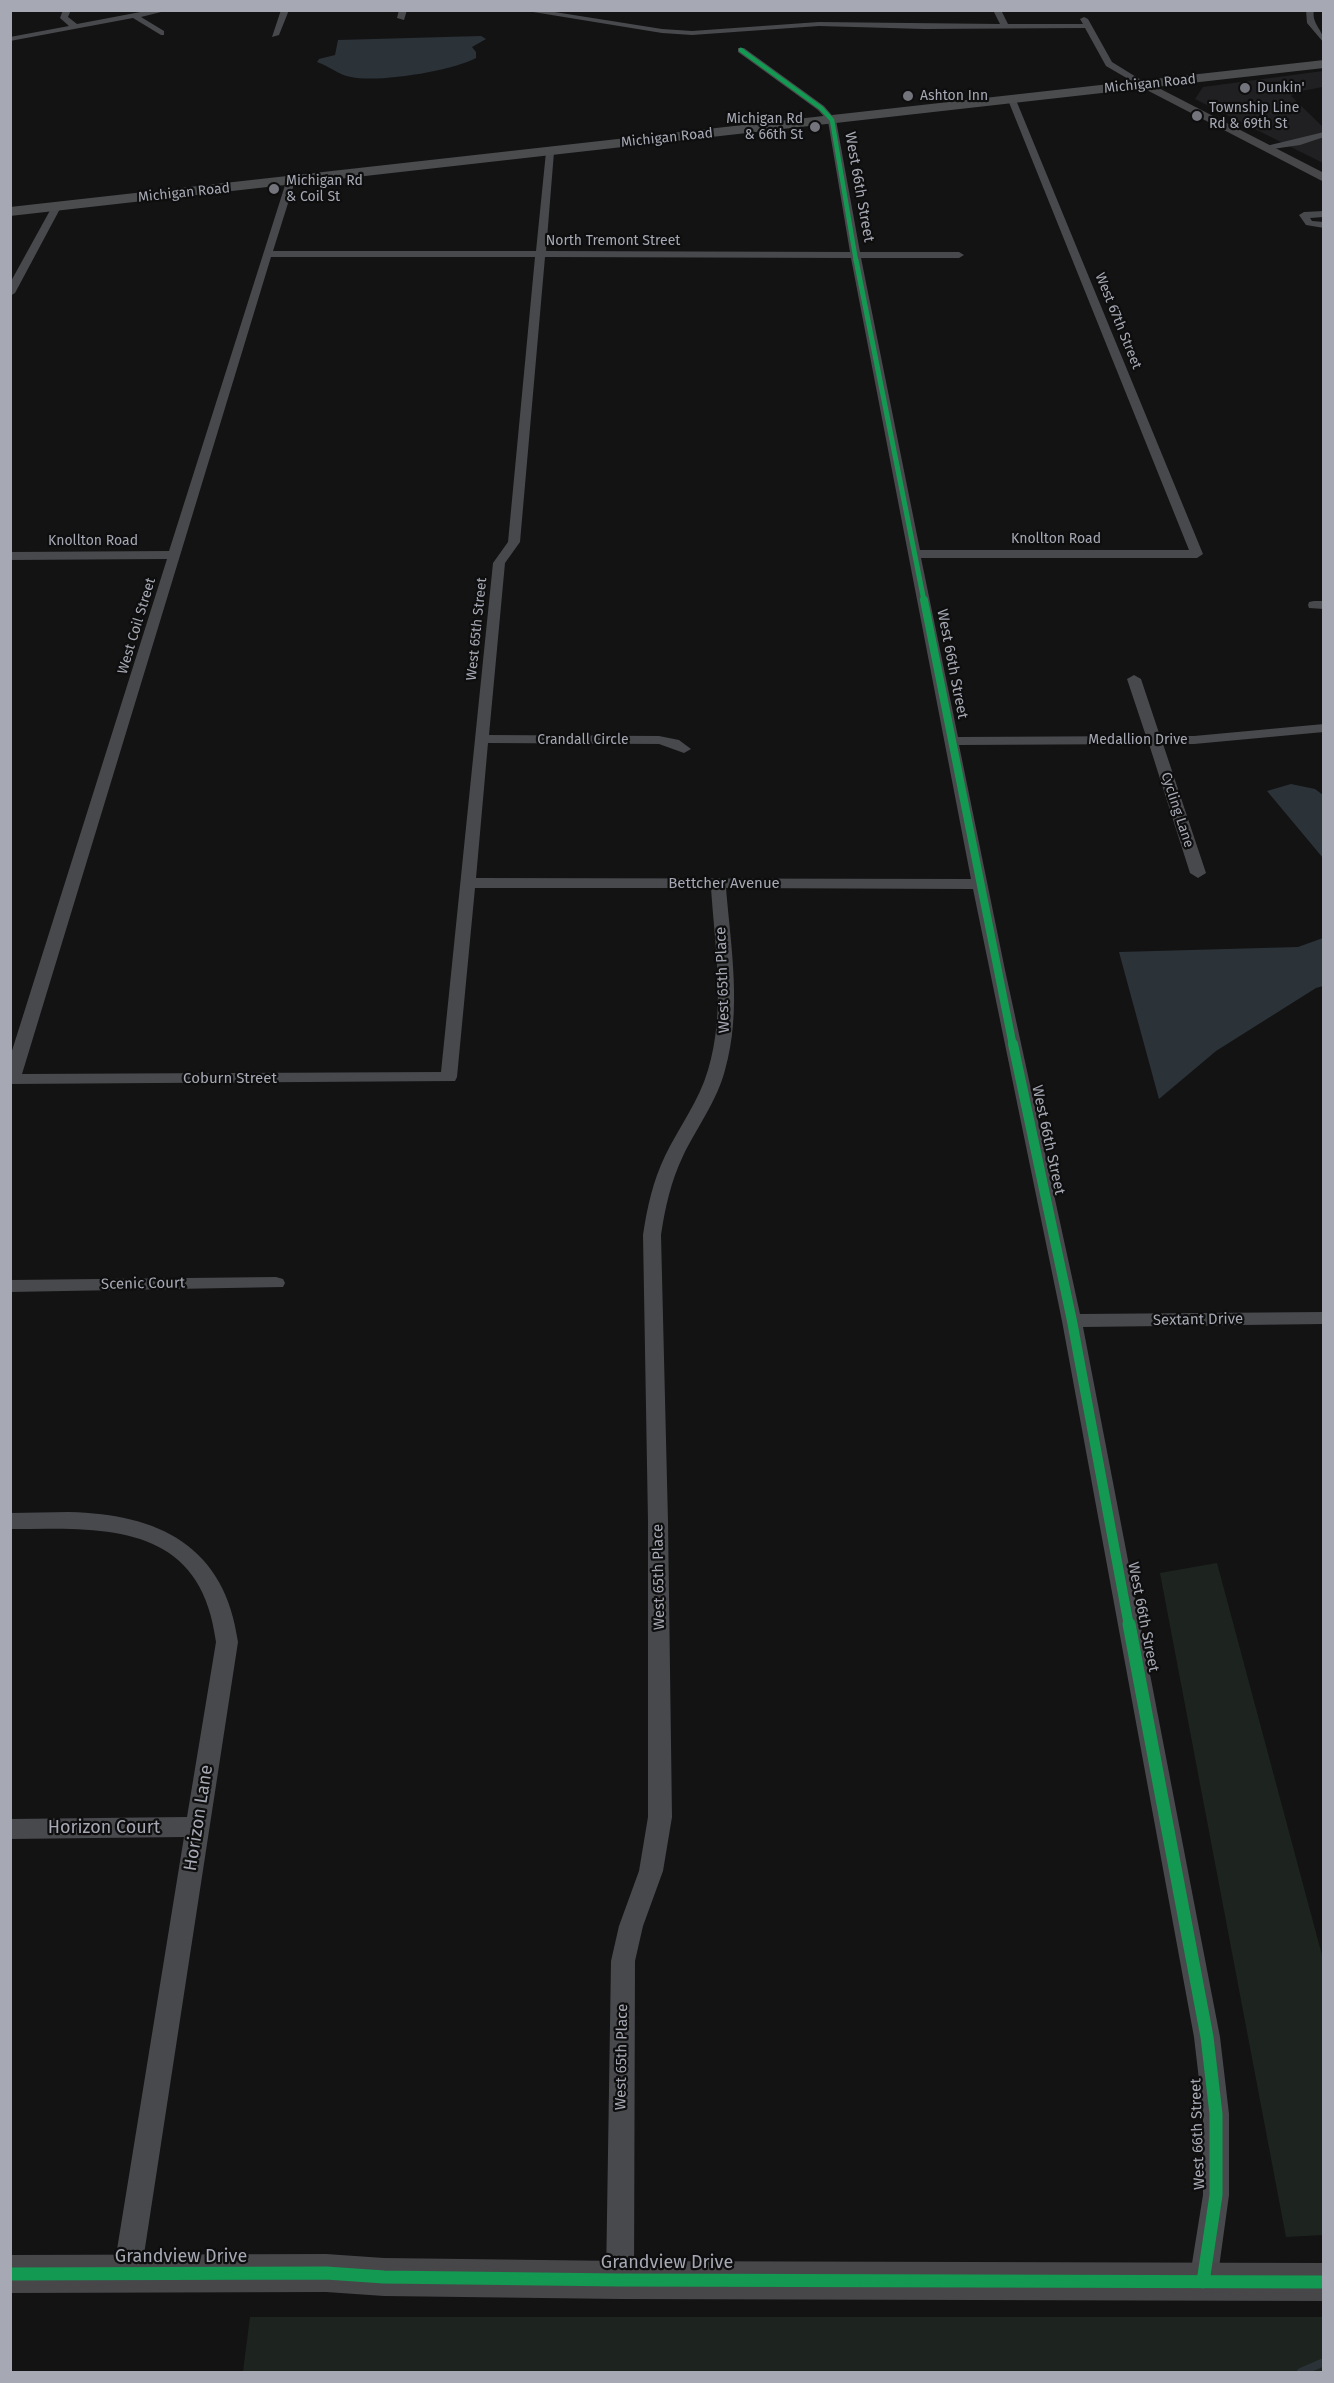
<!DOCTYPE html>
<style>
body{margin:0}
#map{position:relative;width:1334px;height:2383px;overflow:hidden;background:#131314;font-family:"Fira Sans",sans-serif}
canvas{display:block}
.frame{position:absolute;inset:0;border:12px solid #a6a9b4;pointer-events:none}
</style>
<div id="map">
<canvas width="1334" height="2383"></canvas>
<div class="frame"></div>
</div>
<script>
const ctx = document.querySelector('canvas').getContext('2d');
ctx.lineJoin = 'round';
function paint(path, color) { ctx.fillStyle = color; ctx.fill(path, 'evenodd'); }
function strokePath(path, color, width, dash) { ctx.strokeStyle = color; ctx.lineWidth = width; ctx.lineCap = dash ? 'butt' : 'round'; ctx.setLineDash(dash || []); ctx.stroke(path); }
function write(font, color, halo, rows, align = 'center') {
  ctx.font = font + ' "Fira Sans",sans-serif'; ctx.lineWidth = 4.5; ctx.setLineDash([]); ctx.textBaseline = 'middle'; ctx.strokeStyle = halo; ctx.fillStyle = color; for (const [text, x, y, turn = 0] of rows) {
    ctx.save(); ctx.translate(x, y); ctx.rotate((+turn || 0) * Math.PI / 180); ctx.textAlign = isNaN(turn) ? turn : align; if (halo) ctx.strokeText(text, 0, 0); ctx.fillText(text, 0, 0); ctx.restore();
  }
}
paint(new Path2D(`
 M 1323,71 L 1323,87 L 1296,92 L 1291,96 L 1323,127 L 1323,163 L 1195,99 L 1203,87 Z`), '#202022');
paint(new Path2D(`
 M 1217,1563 L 1323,1959 L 1323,2235 L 1286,2237 L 1160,1573 Z
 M 250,2317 L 1323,2317 L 1323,2372 L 243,2372 Z`), '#1d241f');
paint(new Path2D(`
 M 481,36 L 486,39 L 472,47 L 476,52 L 476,58 C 452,71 378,83 351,77 C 339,75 329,66 317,62 L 319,59 L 335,55 L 338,40 Z
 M 1291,784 L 1315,789 L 1323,795 L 1323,858 L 1267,791 Z
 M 1323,938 L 1323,986 L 1316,988 L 1216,1051 L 1159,1099 L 1119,952 L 1298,947 Z`), '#2b3238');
strokePath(new Path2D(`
 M 1301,2372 L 1324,2362`), '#2b3238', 8);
paint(new Path2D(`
 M 63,10 L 71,10 L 68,17 L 77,24 L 151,10 L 169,10 L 141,17 L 164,31 L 164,35 L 161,35 L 133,18 L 10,41 L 10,37 L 69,26 L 60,18 Z
 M 281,10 L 289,10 L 279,35 L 272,37 Z
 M 399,10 L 407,10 L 404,20 L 397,18 Z
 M 521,10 L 542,10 L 662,29 L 692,31 L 819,22 L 1000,24 L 993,10 L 1001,10 L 1008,24 L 1083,24 L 1080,19 L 1084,17 L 1088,19 L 1112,62 L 1149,85 L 1142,87 L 1106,66 L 1085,28 L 924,29 L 819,26 L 692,35 L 662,33 Z
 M 1306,10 L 1314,10 C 1311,24 1324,30 1324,43 L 1307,23 Z
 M 738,48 L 744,48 L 824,106 L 836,120 L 860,252 L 959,252 L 964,255 L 959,258 L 861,258 L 920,550 L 1189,550 L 1008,100 L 1012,97 L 1016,100 L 1203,554 L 1197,558 L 921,558 L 958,737 L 1146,736 L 1127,679 L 1134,675 L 1141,679 L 1160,736 L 1194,736 L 1324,724 L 1324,732 L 1194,744 L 1163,744 L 1206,873 L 1198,878 L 1190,873 L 1149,744 L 959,745 L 1005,970 L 1080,1314 L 1324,1312 L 1324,1324 L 1083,1327 L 1220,2037 L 1229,2114 L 1229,2195 L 1217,2282 L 1213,2291 L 1203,2295 L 1193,2291 L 1189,2282 L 1203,2195 L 1203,2114 L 1194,2037 L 1062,1321 L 973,889 L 726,888 C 731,948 742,1011 725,1070 C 717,1101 697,1127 683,1156 C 671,1181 665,1208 661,1235 L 668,1522 L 672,1817 L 663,1871 L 643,1926 L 635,1961 L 634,2280 L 630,2289 L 620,2293 L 610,2289 L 606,2280 L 611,1961 L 619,1926 L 639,1871 L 648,1817 L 648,1522 L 643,1235 C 647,1208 653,1181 665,1156 C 679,1127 699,1101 708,1070 C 726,1011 715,948 711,888 L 475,888 L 457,1077 L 455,1081 L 10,1084 L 10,1057 L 167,559 L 10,560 L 10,552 L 169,551 L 287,179 L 295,181 L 273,251 L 536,251 L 546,152 L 550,149 L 554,152 L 546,251 L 850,252 L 828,121 L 818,110 L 738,52 ZM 271,257 L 535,257 L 508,542 L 493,563 L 441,1072 L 22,1074 ZM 545,257 L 851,258 L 971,879 L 476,878 L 488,743 L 659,744 L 684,753 L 691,749 L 679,740 L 659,736 L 489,735 L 505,563 L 520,542 Z
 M 1324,132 L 1324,137 L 1300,145 L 1266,150 L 1262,147 Z
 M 53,205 L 61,207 L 15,293 L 10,296 L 10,283 Z
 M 1324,211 L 1324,217 L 1310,218 L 1312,221 L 1324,222 L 1324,228 L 1306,225 L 1299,215 L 1304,212 Z
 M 1314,601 L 1324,601 L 1324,609 L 1309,608 L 1308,605 L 1309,602 Z
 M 276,1277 L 283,1279 L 285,1283 L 283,1287 L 10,1292 L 10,1280 Z
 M 69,1512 C 159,1514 225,1546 238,1642 L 141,2274 L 137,2283 L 127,2287 L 117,2283 L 113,2274 L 184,1837 L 10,1839 L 10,1819 L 187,1817 L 216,1642 C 201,1522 106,1528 10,1529 L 10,1513 Z`), '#48494c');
paint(new Path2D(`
 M 1145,81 L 1324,173 L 1324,182 L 1141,87 L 1141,83 Z
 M 326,2254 L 384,2258 L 620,2261 L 1324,2263 L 1324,2301 L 620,2299 L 384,2296 L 326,2292 L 10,2293 L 10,2255 Z`), '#47474a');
paint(new Path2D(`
 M 1324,60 L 1324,68 L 10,216 L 10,207 Z`), '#4a4c4e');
strokePath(new Path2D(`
 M 741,50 L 821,108 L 832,120 L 856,261`), '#139951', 4.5);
strokePath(new Path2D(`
 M 856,260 L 924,601`), '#139951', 5);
strokePath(new Path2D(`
 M 924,600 L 1013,1046`), '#139951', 8);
strokePath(new Path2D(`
 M 1013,1044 L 1072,1321 L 1129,1626`), '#139951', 10);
strokePath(new Path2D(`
 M 1129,1624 L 1207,2037 L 1216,2114 L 1216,2195 L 1203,2282
 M 10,2274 L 326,2273 L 384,2277 L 620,2280 L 1324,2282`), '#139951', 13);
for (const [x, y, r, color] of [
 [1245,88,6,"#73747c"],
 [908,96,6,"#73747c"],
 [1197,116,6,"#73747c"],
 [815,127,6,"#73747c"],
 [274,189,6,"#73747c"]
]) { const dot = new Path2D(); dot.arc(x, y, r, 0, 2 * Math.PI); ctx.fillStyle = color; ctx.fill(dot); strokePath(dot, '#0e0e0f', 2); }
write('14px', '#a6a9b4', '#0e0e0f', [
 ["Michigan Road",1150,84,-6],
 ["Michigan Road",667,138,-6],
 ["Michigan Road",184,193,-6],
 ["North Tremont Street",613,241],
 ["West 67th Street",1118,321,68],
 ["Knollton Road",1056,539],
 ["Knollton Road",93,541],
 ["West Coil Street",137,626,-73],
 ["West 65th Street",477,629,-84],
 ["Crandall Circle",583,740],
 ["Medallion Drive",1138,740],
 ["Cycling Lane",1177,810,72]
]);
write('14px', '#a6a9b4', '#0e0e0f', [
 ["Dunkin'",1257,88],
 ["Ashton Inn",920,96],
 ["Township Line",1209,108],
 ["Rd & 69th St",1209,124],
 ["Michigan Rd",803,119,"right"],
 ["& 66th St",803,135,"right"],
 ["Michigan Rd",286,181],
 ["& Coil St",286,197]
], 'left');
write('15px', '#a6a9b4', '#0e0e0f', [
 ["West 66th Street",859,187,80],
 ["West 66th Street",952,664,79],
 ["Bettcher Avenue",724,884],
 ["West 65th Place",723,980,-92],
 ["Coburn Street",230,1079],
 ["West 66th Street",1048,1140,78],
 ["Scenic Court",143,1284,-1],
 ["Sextant Drive",1198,1320,-1],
 ["West 65th Place",659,1577,-91],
 ["West 66th Street",1143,1617,79],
 ["West 65th Place",622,2057,-89],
 ["West 66th Street",1198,2134,-92]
]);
write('18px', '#a6a9b4', '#0e0e0f', [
 ["Horizon Lane",199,1818,-81],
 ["Horizon Court",104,1828],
 ["Grandview Drive",181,2257],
 ["Grandview Drive",667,2263]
]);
</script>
